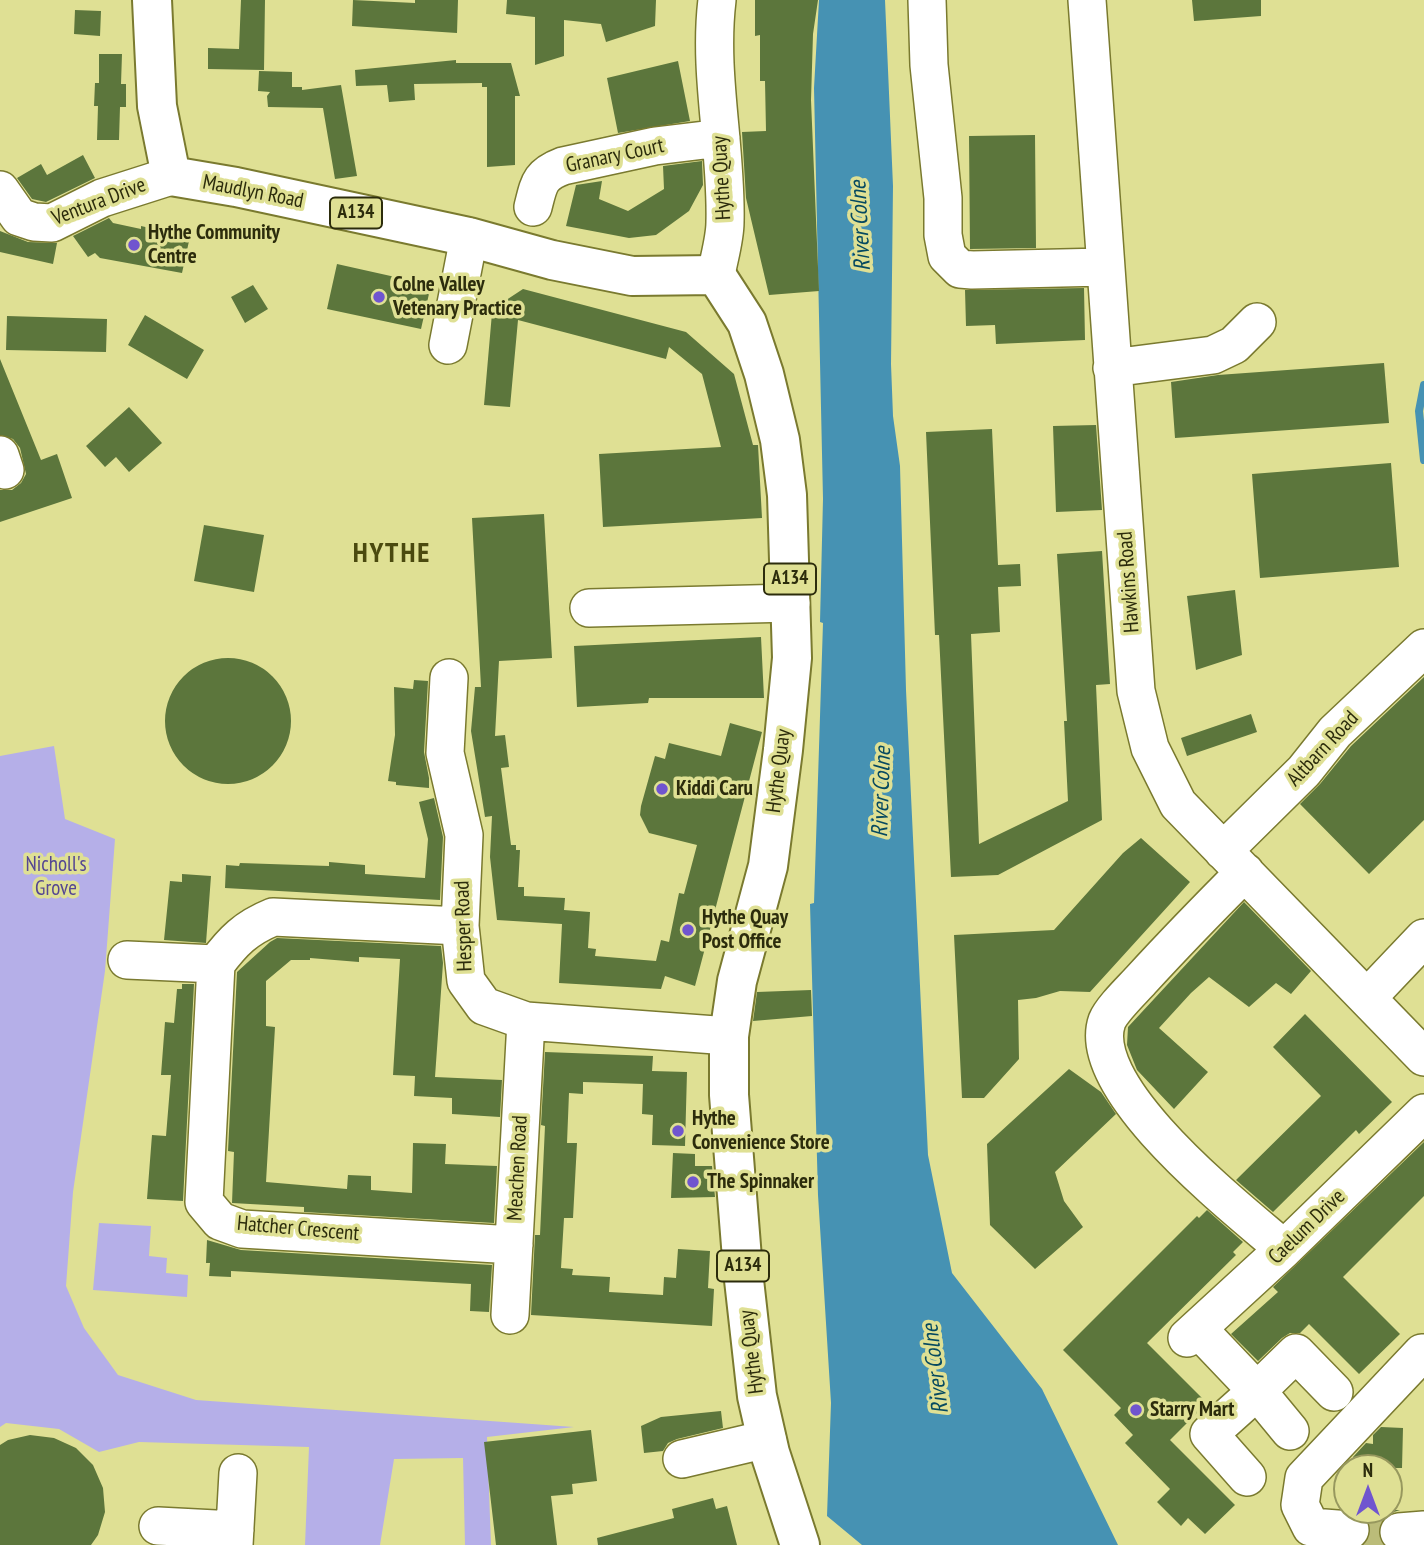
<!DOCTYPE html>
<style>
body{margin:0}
#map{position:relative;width:1424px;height:1545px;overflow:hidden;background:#dfe094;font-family:"PT Sans Narrow",sans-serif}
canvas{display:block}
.north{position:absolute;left:1333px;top:1454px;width:70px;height:70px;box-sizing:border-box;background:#dfe094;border:2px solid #97985e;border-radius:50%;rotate:0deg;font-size:19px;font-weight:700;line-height:28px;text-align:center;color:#2c2c0c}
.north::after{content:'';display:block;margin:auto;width:24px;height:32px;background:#7055cf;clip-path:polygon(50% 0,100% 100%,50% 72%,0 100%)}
</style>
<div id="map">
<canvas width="1424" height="1545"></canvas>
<div class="north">N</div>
</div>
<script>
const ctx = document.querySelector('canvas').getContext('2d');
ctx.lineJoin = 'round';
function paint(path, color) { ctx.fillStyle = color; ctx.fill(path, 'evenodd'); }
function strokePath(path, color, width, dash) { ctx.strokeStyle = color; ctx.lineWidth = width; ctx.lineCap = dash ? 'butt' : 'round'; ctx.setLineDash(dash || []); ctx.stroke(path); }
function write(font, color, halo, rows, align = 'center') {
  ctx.font = font + ' "PT Sans Narrow",sans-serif'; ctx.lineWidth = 7; ctx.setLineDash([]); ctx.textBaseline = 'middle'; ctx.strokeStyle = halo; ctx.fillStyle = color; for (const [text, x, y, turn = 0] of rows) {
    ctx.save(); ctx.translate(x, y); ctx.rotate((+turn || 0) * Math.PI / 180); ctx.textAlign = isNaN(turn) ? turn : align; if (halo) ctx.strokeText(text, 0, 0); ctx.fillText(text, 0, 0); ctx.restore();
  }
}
paint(new Path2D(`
 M 54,746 L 65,819 L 115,839 L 105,971 L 73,1192 L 66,1286 L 84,1328 L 118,1375 L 196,1400 L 574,1427 L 487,1437 L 491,1545 L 465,1545 L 463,1458 L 394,1459 L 380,1545 L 305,1545 L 309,1447 L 139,1442 L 99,1452 L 59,1429 L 6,1423 L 0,1427 L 0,756 Z
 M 99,1223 L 151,1226 L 149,1256 L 167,1258 L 166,1273 L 188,1275 L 187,1297 L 93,1290 Z`), '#b5afe8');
paint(new Path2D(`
 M 819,0 L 885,0 L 893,186 L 891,364 L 893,416 L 900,466 L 906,690 L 928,1155 L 952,1273 L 1042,1389 L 1118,1545 L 862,1545 L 827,1516 L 831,1403 L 818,1195 L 810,904 L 814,903 L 823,623 L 820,622 L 823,499 L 814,88 Z`), '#4692b3');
strokePath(new Path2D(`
 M 1424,385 L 1419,411 L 1424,460`), '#4692b3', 8);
paint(new Path2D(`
 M 241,0 L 265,0 L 264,70 L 208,69 L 208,48 L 239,49 Z
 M 353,0 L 415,3 L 415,0 L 458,0 L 457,33 L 352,26 Z
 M 507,0 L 656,0 L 655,26 L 606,42 L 601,24 L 564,20 L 564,56 L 535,65 L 535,17 L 506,14 Z
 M 755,0 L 818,0 L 813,34 L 811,100 L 819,291 L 769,295 L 746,198 L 742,132 L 766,131 L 765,81 L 760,81 L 760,35 L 755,36 Z
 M 1192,0 L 1261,0 L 1261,16 L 1194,21 Z
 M 75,10 L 101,11 L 100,36 L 74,34 Z
 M 99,54 L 122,54 L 121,84 L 126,84 L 126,107 L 120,107 L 119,140 L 97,140 L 98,106 L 94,106 L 95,83 L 99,83 Z
 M 456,60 L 456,63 L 511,63 L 520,96 L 515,96 L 515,165 L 487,167 L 487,87 L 482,87 L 482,83 L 414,84 L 415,100 L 389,102 L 387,85 L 356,86 L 355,70 Z
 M 678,61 L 690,121 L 618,133 L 607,78 Z
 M 259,71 L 292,72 L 292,87 L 302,87 L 302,90 L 341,85 L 357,176 L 335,179 L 323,108 L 268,107 L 267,96 L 270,92 L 258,91 Z
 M 1035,135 L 1036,248 L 970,249 L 969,136 Z
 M 83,155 L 95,178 L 46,202 L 32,199 L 17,178 L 41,164 L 47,175 Z
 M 702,161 L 703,185 L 689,211 L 656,235 L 629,238 L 566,226 L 576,185 L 602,181 L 599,199 L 628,211 L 664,189 L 663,166 Z
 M 109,218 L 113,223 L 141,229 L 141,226 L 163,231 L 164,226 L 191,232 L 182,273 L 100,258 L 95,253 L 88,257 L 73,236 Z
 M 0,231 L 28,242 L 57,243 L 53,264 L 0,252 Z
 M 337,264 L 431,285 L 421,329 L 327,309 Z
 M 253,285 L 268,309 L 245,323 L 231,297 Z
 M 1084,288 L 1085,340 L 996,344 L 995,325 L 966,326 L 965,290 Z
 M 523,289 L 686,332 L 734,374 L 753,445 L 758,445 L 762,518 L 603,527 L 599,454 L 721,447 L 702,374 L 669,347 L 666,359 L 518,320 L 510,407 L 484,405 L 492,313 L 488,312 Z
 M 145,315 L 204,350 L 187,379 L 128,345 Z
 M 7,316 L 107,319 L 106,352 L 6,350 Z
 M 0,359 L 41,460 L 57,454 L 72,498 L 0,522 L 0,490 L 12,490 L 21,483 L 26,474 L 20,448 L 13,439 L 0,435 Z
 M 1384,363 L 1389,423 L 1175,438 L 1171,382 L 1218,375 Z
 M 129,407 L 162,443 L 129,472 L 116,457 L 105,467 L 86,446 Z
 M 1096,425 L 1102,510 L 1056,512 L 1053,426 Z
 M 992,429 L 998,565 L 1020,564 L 1021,586 L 998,587 L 1000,632 L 971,634 L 979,844 L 1068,801 L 1064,721 L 1067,721 L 1057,554 L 1102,551 L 1110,684 L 1096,685 L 1102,820 L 998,875 L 951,877 L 939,635 L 935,635 L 926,432 Z
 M 1391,463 L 1399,567 L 1260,578 L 1252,474 Z
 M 544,514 L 552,658 L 499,661 L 495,736 L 505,735 L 509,767 L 501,768 L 511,845 L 516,845 L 516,850 L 520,850 L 518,887 L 524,887 L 524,896 L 565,898 L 564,910 L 590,912 L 588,948 L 596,949 L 595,956 L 656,961 L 661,940 L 669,942 L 679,893 L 684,894 L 697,845 L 649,833 L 640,815 L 641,806 L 655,756 L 665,759 L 669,743 L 721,756 L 730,723 L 762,732 L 695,986 L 665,976 L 661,989 L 559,983 L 562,924 L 497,920 L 490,857 L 492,816 L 485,817 L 471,731 L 475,687 L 481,687 L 472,518 Z
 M 204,525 L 264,535 L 254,592 L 194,581 Z
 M 1235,590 L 1242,655 L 1196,670 L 1187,596 Z
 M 761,637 L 764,698 L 649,698 L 648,703 L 577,707 L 574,646 Z
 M165 721a63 63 0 1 1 126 0a63 63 0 1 1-126 0Z
 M 1424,677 L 1424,820 L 1369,874 L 1300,804 L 1320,784 L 1351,746 Z
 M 414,680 L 428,681 L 424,752 L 429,778 L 429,788 L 396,785 L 396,782 L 388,781 L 395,735 L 394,687 L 413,689 Z
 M 1251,714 L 1257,732 L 1187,756 L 1181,738 Z
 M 434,798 L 443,837 L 440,900 L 225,888 L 226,865 L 239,866 L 240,863 L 329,866 L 329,862 L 365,865 L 365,874 L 425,878 L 428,839 L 419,802 Z
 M 1141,838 L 1190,882 L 1090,992 L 1060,991 L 1036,998 L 1018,1000 L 1019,1059 L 984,1098 L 962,1098 L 954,935 L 1054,930 L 1123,853 Z
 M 182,874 L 211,876 L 206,943 L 164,940 L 170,881 L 182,882 Z
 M 1244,902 L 1311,971 L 1291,994 L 1276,983 L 1249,1007 L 1209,977 L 1191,993 L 1159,1028 L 1208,1072 L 1174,1109 L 1137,1070 L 1127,1045 L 1128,1027 Z
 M 277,938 L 441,946 L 443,963 L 435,1077 L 502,1080 L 500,1117 L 452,1114 L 452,1098 L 414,1096 L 415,1076 L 393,1075 L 400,959 L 359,957 L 359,962 L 310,958 L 310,960 L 291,960 L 266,981 L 266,1026 L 275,1027 L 266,1182 L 347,1189 L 348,1175 L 371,1176 L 371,1190 L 412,1193 L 413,1143 L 446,1144 L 445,1164 L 497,1166 L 494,1223 L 304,1212 L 304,1207 L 232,1203 L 234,1152 L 228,1151 L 237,972 L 270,942 Z
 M 182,984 L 194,984 L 183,1201 L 147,1199 L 152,1135 L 166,1136 L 171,1075 L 161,1075 L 165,1022 L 174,1023 L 177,989 L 182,989 Z
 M 811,990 L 812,1016 L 753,1021 L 757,992 Z
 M 1305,1014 L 1392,1102 L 1359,1134 L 1356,1130 L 1273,1212 L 1236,1180 L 1321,1096 L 1273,1047 Z
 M 545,1052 L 653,1056 L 652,1071 L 687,1072 L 685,1146 L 652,1145 L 653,1115 L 642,1114 L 643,1084 L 583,1082 L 583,1094 L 569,1093 L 567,1143 L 577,1143 L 573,1218 L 564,1218 L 561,1268 L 573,1269 L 572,1275 L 610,1277 L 609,1292 L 663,1295 L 664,1277 L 676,1278 L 678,1249 L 710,1251 L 708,1288 L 714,1289 L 712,1326 L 531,1315 L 535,1235 L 540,1235 L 545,1126 L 541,1125 Z
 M 1069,1069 L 1101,1092 L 1116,1114 L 1055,1172 L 1064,1201 L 1083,1227 L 1035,1269 L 990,1225 L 987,1144 Z
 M 1424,1142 L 1424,1196 L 1343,1277 L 1400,1334 L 1359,1374 L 1309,1324 L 1300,1333 L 1290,1333 L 1282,1338 L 1258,1361 L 1231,1334 L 1278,1292 L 1273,1287 Z
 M 673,1153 L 695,1154 L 695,1166 L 712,1166 L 715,1197 L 671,1198 Z
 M 1207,1210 L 1243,1242 L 1233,1252 L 1236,1255 L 1147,1343 L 1207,1403 L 1170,1440 L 1235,1505 L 1205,1534 L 1188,1518 L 1181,1526 L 1157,1502 L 1170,1489 L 1125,1443 L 1133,1435 L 1114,1415 L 1121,1408 L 1063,1350 L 1197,1216 L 1199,1218 Z
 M 207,1240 L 241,1250 L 492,1265 L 489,1312 L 470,1311 L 471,1284 L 231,1271 L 231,1277 L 209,1276 L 210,1263 L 206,1263 Z
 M 721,1411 L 723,1428 L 677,1439 L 668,1443 L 663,1451 L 644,1453 L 641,1426 L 661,1417 Z
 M 1381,1427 L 1403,1428 L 1402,1468 L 1353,1468 L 1353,1457 L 1366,1443 L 1373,1444 L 1373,1435 Z
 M 591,1430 L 597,1481 L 572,1484 L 573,1494 L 551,1496 L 557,1545 L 496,1545 L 484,1442 Z
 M 30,1435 L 54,1438 L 76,1448 L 93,1465 L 103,1488 L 105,1512 L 98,1535 L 91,1545 L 0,1545 L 0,1445 L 8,1440 Z
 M 713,1498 L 716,1509 L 727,1506 L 737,1545 L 598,1545 L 597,1538 L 674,1518 L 672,1509 Z
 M 1355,1510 L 1400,1510 L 1388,1514 L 1380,1522 L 1378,1534 L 1383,1545 L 1364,1545 L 1371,1532 L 1369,1522 L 1362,1513 Z`), '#5c763c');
strokePath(new Path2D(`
 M 1350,1530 L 1399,1532`), '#bbbc79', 37, [37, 18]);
const minor = new Path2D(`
 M 927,0 L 929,65 L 943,198 L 943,235 L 947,256 L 960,269 L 972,270 L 1105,267
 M 1087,0 L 1136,691 L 1150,748 L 1178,804 L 1424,1057
 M 0,190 L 19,217 L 34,222 L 52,223 L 102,198 L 171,176
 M 533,207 C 539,184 539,175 563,166 L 655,146 L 721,138
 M 716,275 C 719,258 725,239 725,222 C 727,148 708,74 717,0
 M 448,345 L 469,237
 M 1112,368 L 1213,355 L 1234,345 L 1257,322
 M 0,455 L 5,470
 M 589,608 L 791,603
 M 449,678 L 445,753 L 464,835 L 460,926 L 466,981 L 484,1006 L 526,1021 L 729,1036
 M 1223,851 L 1304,771 L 1335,732 L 1424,648
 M 1245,872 C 1210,907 1175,943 1141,980 C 1132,990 1112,1009 1107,1021 C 1083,1089 1238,1209 1284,1249
 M 460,926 L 273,917 C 246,928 233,941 216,964 L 204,1202 L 220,1221 L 242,1229 L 514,1245
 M 127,960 L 216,964
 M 1367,998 L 1424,938
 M 510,1315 L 526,1021
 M 1198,1329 L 1257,1391 L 1296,1353 L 1334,1392
 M 1187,1338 L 1284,1249 L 1424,1113
 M 682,1459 L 767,1439
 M 1247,1477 L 1209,1434 L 1257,1391 L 1290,1431
 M 158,1526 L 235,1530
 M 1350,1530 L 1311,1527 L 1300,1505 L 1304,1478 L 1422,1353
 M 1399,1532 L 1424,1530
 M 234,1545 L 238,1473`);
const major = new Path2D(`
 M 152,0 L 157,106 L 171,176 L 236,187 L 469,237 L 552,260 L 632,276 L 716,275 L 747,323 L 764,374 L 780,440 L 787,495 L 792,658 L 783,750 L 768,866 L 737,981 L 729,1036 L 729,1095 L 743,1271 L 757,1396 L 770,1453 L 800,1545`);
strokePath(minor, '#7a7a2f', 40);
strokePath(major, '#7a7a2f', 42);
strokePath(minor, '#fff', 37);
strokePath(major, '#fff', 38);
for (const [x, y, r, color] of [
 [134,245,7,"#7055cf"],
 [379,297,7,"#7055cf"],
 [662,789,7,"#7055cf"],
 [688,930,7,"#7055cf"],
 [678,1131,7,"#7055cf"],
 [693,1182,7,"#7055cf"],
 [1136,1410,7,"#7055cf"]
]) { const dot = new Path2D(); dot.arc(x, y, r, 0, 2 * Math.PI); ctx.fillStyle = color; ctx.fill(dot); strokePath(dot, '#dfe094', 2.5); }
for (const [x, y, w] of [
 [356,213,52],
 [790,579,52],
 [743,1266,52]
]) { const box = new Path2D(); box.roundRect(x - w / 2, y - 15.5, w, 31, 5); ctx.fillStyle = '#dfe094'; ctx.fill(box); strokePath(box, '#2c2c0c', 2); }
write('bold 19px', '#2c2c0c', null, [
 ["A134",356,213],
 ["A134",790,579],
 ["A134",743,1266]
]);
write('21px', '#2c2c0c', '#dfe094', [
 ["Granary Court",615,156,-12],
 ["Hythe Quay",722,178,-93],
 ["Maudlyn Road",253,192,11],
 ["Ventura Drive",99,202,-21],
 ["Hawkins Road",1129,582,-94],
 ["Altbarn Road",1323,749,-47],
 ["Hythe Quay",779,771,-83],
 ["Hesper Road",464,926,-92],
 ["Meachen Road",518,1168,-87],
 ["Caelum Drive",1307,1227,-44],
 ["Hatcher Crescent",298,1229,5],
 ["Hythe Quay",752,1352,-97]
]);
write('bold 21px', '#2c2c0c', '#dfe094', [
 ["Hythe Community",148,233],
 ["Centre",148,257],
 ["Colne Valley",393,285],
 ["Vetenary Practice",393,309],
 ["Kiddi Caru",676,789],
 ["Hythe Quay",702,918],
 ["Post Office",702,942],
 ["Hythe",692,1119],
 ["Convenience Store",692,1143],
 ["The Spinnaker",707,1182],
 ["Starry Mart",1150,1410]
], 'left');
write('21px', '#544692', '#dfe094', [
 ["Nicholl's",56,865],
 ["Grove",56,889]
]);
write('italic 23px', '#064960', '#dfe094', [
 ["River Colne",861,226,-93],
 ["River Colne",882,792,-88],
 ["River Colne",936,1369,-97]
]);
ctx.letterSpacing = '2px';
write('bold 28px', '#4b4a0f', '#dfe094', [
 ["HYTHE",392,554]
]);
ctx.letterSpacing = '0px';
</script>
